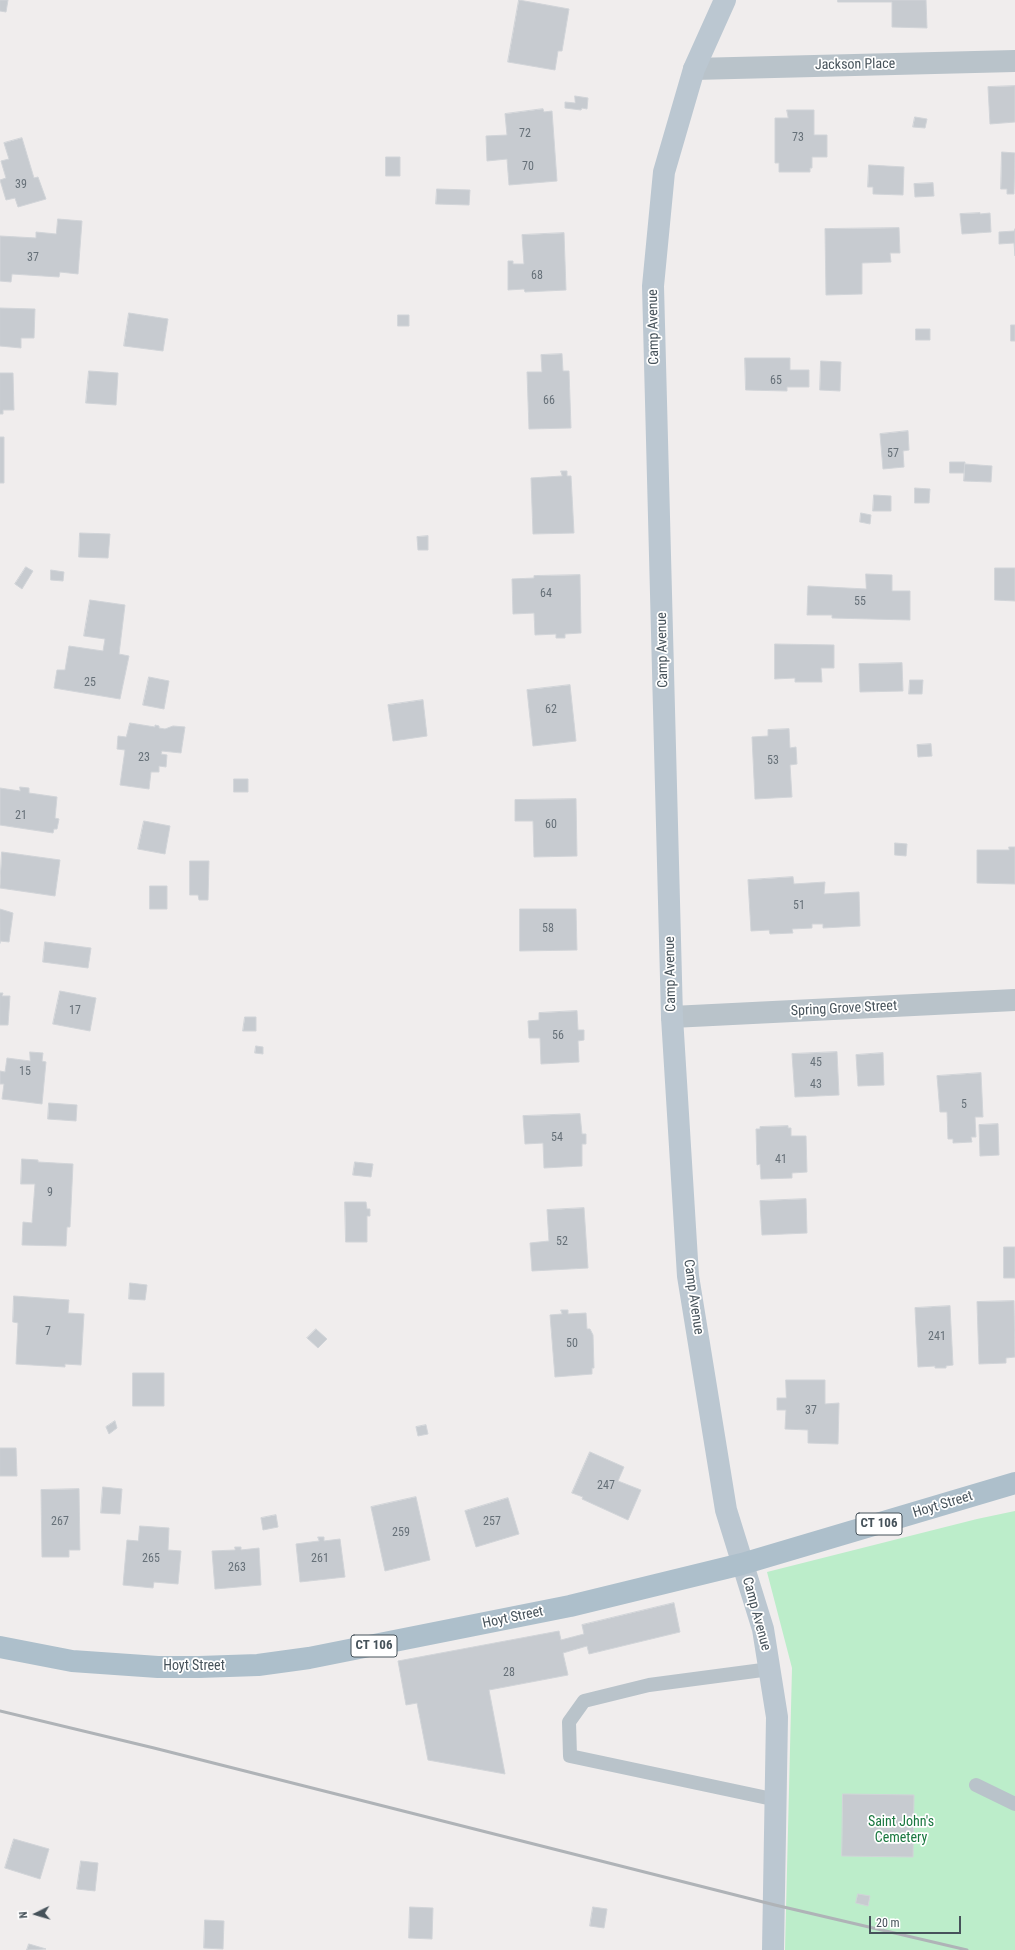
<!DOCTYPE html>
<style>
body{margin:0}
#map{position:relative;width:1015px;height:1950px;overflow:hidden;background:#f0eded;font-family:"Roboto Condensed",sans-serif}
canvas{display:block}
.north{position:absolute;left:16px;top:1894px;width:40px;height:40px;-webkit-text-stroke:3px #fff;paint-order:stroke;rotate:265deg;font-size:11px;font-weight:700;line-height:16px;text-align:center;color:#46525a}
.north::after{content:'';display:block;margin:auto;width:14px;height:18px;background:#46525a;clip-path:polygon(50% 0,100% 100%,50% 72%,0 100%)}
.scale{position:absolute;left:869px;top:1916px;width:92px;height:18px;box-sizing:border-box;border:2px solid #46525a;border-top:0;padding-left:5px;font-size:12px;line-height:14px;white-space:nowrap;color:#46525a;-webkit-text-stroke:3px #fff;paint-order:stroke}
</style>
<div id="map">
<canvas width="1015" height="1950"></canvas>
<div class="north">N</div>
<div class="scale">20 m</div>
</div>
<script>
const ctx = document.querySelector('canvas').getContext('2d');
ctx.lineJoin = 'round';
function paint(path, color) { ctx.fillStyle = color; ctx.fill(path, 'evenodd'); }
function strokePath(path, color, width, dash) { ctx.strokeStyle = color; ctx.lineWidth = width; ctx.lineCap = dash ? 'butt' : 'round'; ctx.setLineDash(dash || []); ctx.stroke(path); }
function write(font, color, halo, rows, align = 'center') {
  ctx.font = font + ' "Roboto Condensed",sans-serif'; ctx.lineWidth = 3.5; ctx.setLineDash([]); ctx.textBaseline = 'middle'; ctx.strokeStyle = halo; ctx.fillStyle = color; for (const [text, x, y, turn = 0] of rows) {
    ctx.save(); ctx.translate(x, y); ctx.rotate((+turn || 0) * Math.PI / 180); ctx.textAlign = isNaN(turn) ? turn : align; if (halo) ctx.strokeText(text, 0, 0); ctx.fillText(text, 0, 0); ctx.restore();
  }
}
paint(new Path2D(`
 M 1015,1511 L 1015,1950 L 785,1950 L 792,1668 L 767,1572 L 977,1519 Z`), '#bcedca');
const building = new Path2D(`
 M 0,0 L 8,0 L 6,12 L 0,11 Z
 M 519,0 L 569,9 L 562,51 L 558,51 L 555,70 L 508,62 Z
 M 838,0 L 926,0 L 927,28 L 892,27 L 892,2 L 838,2 Z
 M 1015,86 L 1015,122 L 990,124 L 988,87 Z
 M 575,96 L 588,98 L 587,109 L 582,108 L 581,110 L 565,108 L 565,102 L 575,103 Z
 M 543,109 L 544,112 L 552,111 L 557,181 L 509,185 L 507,159 L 487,161 L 486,136 L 507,135 L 505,114 Z
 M 787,110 L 814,110 L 814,135 L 827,135 L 827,157 L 812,157 L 812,168 L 810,168 L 810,172 L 779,172 L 779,163 L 775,163 L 775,118 L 788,118 Z
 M 915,117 L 927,119 L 925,128 L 913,127 Z
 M 22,138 L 34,178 L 38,177 L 46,199 L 18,207 L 15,198 L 6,200 L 0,180 L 6,178 L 1,161 L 9,159 L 4,143 Z
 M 1002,152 L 1015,153 L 1014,194 L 1007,194 L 1007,189 L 1001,189 Z
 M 386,157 L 400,157 L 400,176 L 386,176 Z
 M 869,165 L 904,167 L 903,195 L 873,194 L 873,187 L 868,187 Z
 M 933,183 L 934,196 L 915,197 L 914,184 Z
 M 437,189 L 470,190 L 469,205 L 436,204 Z
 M 980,213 L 980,214 L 990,213 L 991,232 L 962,234 L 960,214 Z
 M 58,219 L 82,221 L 78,274 L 60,272 L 59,277 L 12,274 L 11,282 L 0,281 L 0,236 L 36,238 L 36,232 L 56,234 Z
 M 899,228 L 900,253 L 890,253 L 891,262 L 862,263 L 862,294 L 826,295 L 825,229 Z
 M 1015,229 L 1015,256 L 1014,243 L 999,244 L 999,232 L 1014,231 Z
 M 564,233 L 566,290 L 525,292 L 524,289 L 508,290 L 508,261 L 513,261 L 513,264 L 524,264 L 522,235 Z
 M 0,308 L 35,309 L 34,338 L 21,338 L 21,348 L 0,346 Z
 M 129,313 L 168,319 L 163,351 L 124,346 Z
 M 398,315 L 409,315 L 409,326 L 398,326 Z
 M 1011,325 L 1015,325 L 1015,341 L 1011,341 Z
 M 916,329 L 930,329 L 930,340 L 916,340 Z
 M 562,354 L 563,371 L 569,371 L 571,428 L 529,429 L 527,372 L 542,372 L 541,355 Z
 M 745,358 L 790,358 L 790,370 L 809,370 L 809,387 L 787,387 L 787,391 L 746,390 Z
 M 821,361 L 841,362 L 840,391 L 820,390 Z
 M 89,371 L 118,373 L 116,405 L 86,403 Z
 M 0,373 L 13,373 L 14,410 L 3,410 L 3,414 L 0,414 Z
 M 908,431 L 909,450 L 903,451 L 904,467 L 883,469 L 880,434 Z
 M 0,437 L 4,437 L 4,483 L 0,483 Z
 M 950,462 L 965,462 L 964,473 L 950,473 Z
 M 965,464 L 992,466 L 991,482 L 964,481 Z
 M 561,471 L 567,471 L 567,476 L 571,476 L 574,533 L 533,534 L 531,478 L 562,476 Z
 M 915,488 L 930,489 L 929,503 L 915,503 Z
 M 874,495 L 891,496 L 891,511 L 873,511 Z
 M 861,513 L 871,515 L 870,524 L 860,522 Z
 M 80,533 L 110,534 L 108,558 L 79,557 Z
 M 428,536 L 428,550 L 418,550 L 417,537 Z
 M 26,567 L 33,571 L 22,589 L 15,584 Z
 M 995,568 L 1015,568 L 1015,601 L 995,600 Z
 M 51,570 L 64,572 L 63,581 L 51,580 Z
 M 866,574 L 892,575 L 892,591 L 910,591 L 910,620 L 832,618 L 832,615 L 807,615 L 808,586 L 866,589 Z
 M 580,575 L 581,633 L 565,634 L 565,638 L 556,638 L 556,634 L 535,635 L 534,613 L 513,614 L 512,579 L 534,578 L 534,576 Z
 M 90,600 L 125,605 L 119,654 L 129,656 L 120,699 L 54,688 L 57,670 L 65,670 L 69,646 L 103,651 L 105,639 L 84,636 Z
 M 775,644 L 834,645 L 834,668 L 821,668 L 822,682 L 795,682 L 795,678 L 775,679 Z
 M 902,663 L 903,691 L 860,692 L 859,664 Z
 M 149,677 L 169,681 L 164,709 L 143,705 Z
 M 910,680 L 923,680 L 922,694 L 909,694 Z
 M 570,685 L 576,741 L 533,746 L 527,690 Z
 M 423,700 L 427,736 L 393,741 L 388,705 Z
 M 130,723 L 155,727 L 155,725 L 159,726 L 159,728 L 165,729 L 173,726 L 185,727 L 181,753 L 162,751 L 161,754 L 167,755 L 166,767 L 159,766 L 159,772 L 151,772 L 149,789 L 120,785 L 125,750 L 117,749 L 118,736 L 126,737 Z
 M 789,729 L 790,748 L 796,747 L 797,764 L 790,765 L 792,797 L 755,799 L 752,737 L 768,736 L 768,730 Z
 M 931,744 L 932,756 L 918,757 L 917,745 Z
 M 234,779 L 248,779 L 248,792 L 234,792 Z
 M 20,787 L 29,788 L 29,793 L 57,797 L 55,818 L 59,819 L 57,829 L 54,829 L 53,833 L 0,825 L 0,788 L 20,791 Z
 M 576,799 L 577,856 L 534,857 L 533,821 L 515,821 L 515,800 Z
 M 144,821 L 170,826 L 165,854 L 138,849 Z
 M 895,843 L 907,844 L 906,856 L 895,855 Z
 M 1009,847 L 1015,847 L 1015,884 L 977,883 L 977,850 L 1009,850 Z
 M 2,852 L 60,860 L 55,896 L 0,888 Z
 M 190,861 L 209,861 L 208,900 L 199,900 L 198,895 L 190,895 Z
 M 793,877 L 794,884 L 825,882 L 824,894 L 859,892 L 860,926 L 823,928 L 823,924 L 812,924 L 812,928 L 792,929 L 793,933 L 770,934 L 769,930 L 751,931 L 748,880 Z
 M 150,886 L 167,886 L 167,909 L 150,909 Z
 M 0,909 L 13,913 L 9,942 L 0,941 L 0,943 Z
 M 520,909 L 576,909 L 577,950 L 520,951 Z
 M 45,942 L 91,948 L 88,968 L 43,962 Z
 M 60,991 L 96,998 L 90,1031 L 53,1024 Z
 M 0,993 L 3,993 L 2,996 L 10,996 L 8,1025 L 0,1025 Z
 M 577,1011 L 578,1030 L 584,1030 L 584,1040 L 578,1041 L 579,1062 L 541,1064 L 540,1038 L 529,1038 L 528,1021 L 539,1020 L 539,1013 Z
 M 245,1017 L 256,1017 L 256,1031 L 243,1031 Z
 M 256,1046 L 263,1047 L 263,1054 L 255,1053 Z
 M 30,1052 L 43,1053 L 42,1061 L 46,1062 L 42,1104 L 2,1099 L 4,1084 L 0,1084 L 0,1071 L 5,1072 L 7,1058 L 30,1061 Z
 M 837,1052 L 839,1095 L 795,1097 L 792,1054 Z
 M 883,1053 L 884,1085 L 858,1086 L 856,1055 Z
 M 981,1073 L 983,1117 L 975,1117 L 976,1137 L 971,1137 L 972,1142 L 953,1143 L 953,1139 L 948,1139 L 947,1112 L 940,1112 L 937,1076 Z
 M 49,1103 L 77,1105 L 76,1121 L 48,1119 Z
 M 580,1114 L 582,1134 L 586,1134 L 586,1144 L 582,1144 L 582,1166 L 544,1168 L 543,1143 L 525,1144 L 523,1116 Z
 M 998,1124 L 999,1155 L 980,1156 L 979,1125 Z
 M 788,1126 L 788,1128 L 791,1128 L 791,1136 L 806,1136 L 807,1172 L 792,1173 L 792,1178 L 761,1179 L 760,1164 L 757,1165 L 756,1129 L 760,1129 L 760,1127 Z
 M 22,1159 L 38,1160 L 38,1162 L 73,1164 L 70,1227 L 67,1227 L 66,1246 L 22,1245 L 23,1222 L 32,1223 L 35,1184 L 21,1184 Z
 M 355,1162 L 373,1164 L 371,1177 L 353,1175 Z
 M 806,1199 L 807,1233 L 762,1235 L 760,1201 Z
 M 345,1202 L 366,1202 L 367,1209 L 370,1209 L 370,1216 L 367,1216 L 367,1242 L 346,1242 Z
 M 584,1208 L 588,1268 L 532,1271 L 530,1243 L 549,1241 L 547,1210 Z
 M 1004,1247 L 1015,1247 L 1015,1278 L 1004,1278 Z
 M 130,1283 L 147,1285 L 145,1300 L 129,1299 Z
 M 14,1296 L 69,1300 L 68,1313 L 84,1314 L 81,1365 L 65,1364 L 65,1367 L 16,1364 L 18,1323 L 13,1322 Z
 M 1014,1301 L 1015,1357 L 1006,1358 L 1006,1363 L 979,1364 L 977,1302 Z
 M 950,1306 L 953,1365 L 946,1366 L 946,1368 L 935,1368 L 935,1366 L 918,1367 L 915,1308 Z
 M 561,1310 L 568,1310 L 568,1314 L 586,1313 L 587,1329 L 590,1329 L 593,1335 L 594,1368 L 592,1368 L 592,1374 L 555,1377 L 550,1315 L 562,1314 Z
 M 316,1329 L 327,1339 L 318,1348 L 307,1338 Z
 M 133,1373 L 164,1373 L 164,1406 L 133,1406 Z
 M 786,1380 L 825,1380 L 825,1404 L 839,1403 L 838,1444 L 808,1443 L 808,1430 L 785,1429 L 786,1410 L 777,1410 L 777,1398 L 786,1398 Z
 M 115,1421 L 117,1428 L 109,1434 L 106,1427 Z
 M 426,1425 L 428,1434 L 418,1436 L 416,1427 Z
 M 0,1448 L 16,1448 L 17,1476 L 0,1476 Z
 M 590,1452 L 624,1467 L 618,1481 L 641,1490 L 628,1520 L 582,1499 L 583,1497 L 572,1493 Z
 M 103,1487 L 122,1489 L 120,1514 L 101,1513 Z
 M 79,1489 L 80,1550 L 69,1550 L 69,1557 L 42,1557 L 41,1490 Z
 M 416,1497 L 430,1560 L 385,1571 L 371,1507 Z
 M 508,1498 L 519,1534 L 476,1547 L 465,1511 Z
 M 276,1515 L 278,1527 L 263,1530 L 261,1518 Z
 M 140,1526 L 169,1528 L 168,1550 L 181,1551 L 178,1584 L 154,1582 L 153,1588 L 123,1585 L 127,1540 L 138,1541 Z
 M 318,1537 L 324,1537 L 324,1541 L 340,1539 L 345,1577 L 300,1582 L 296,1544 L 319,1541 Z
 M 235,1547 L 241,1547 L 241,1550 L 259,1548 L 261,1585 L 215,1589 L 212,1551 L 235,1550 Z
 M 674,1603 L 680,1632 L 589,1654 L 587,1646 L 563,1653 L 568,1675 L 489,1690 L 505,1774 L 428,1760 L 417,1703 L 406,1705 L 398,1661 L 559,1631 L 561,1640 L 584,1634 L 582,1625 Z
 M 843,1794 L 914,1795 L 913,1857 L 842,1856 Z
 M 14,1839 L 49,1849 L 40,1879 L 5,1868 Z
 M 81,1861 L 98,1863 L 95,1891 L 77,1889 Z
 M 858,1894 L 870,1896 L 868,1906 L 856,1903 Z
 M 410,1907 L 433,1908 L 432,1939 L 409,1938 Z
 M 593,1907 L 607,1909 L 604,1928 L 590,1926 Z
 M 205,1920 L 224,1921 L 223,1949 L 204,1948 Z
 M 29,1944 L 46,1949 L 27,1950 Z`);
paint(building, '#c7cbd0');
strokePath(building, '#d1d4d8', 1);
strokePath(new Path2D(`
 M 770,1669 L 649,1685 L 584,1701 L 569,1722 L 570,1756 L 777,1800
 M 976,1785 L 1015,1804`), '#b9c3ca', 14);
strokePath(new Path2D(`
 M 694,69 L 1015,61
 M 672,1017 L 1015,1000`), '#b9c3ca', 22);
strokePath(new Path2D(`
 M 725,0 L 694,69 L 664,172 L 653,286 L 672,1017 L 688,1276 L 726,1510 L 763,1629 L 777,1717 L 773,1950`), '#bbc7d1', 22);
strokePath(new Path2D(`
 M 0,1647 L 72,1661 L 158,1667 L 199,1667 L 258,1665 L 309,1658 L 570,1606 L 742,1564 L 1015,1483`), '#adbfcb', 22);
strokePath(new Path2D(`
 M 0,1711 L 154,1748 L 775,1905 L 967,1950`), '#afb3b7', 3);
write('12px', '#667078', null, [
 ["72",525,134],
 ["73",798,138],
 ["70",528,167],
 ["39",21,185],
 ["37",33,258],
 ["68",537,276],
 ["65",776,381],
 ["66",549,401],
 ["57",893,454],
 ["64",546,594],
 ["55",860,602],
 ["25",90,683],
 ["62",551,710],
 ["23",144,758],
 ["53",773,761],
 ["21",21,816],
 ["60",551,825],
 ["51",799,906],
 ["58",548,929],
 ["17",75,1011],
 ["56",558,1036],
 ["45",816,1063],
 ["15",25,1072],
 ["43",816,1085],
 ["5",964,1105],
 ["54",557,1138],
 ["41",781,1160],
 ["9",50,1193],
 ["52",562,1242],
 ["7",48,1332],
 ["241",937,1337],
 ["50",572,1344],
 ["37",811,1411],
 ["247",606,1486],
 ["267",60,1522],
 ["257",492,1522],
 ["259",401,1533],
 ["265",151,1559],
 ["261",320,1559],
 ["263",237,1568],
 ["28",509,1673]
]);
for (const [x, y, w] of [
 [879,1524,46],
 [374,1646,46]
]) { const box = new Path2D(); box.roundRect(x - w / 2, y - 11, w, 22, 3); ctx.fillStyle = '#fff'; ctx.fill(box); strokePath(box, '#46525a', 1); }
write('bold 13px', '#46525a', null, [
 ["CT 106",879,1524],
 ["CT 106",374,1646]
]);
write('14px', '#46525a', '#fff', [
 ["Jackson Place",855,65,-1],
 ["Camp Avenue",654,327,-91],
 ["Camp Avenue",663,650,-91],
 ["Camp Avenue",671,974,-91],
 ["Spring Grove Street",844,1009,-3],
 ["Camp Avenue",693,1297,82],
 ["Hoyt Street",943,1505,-17],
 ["Camp Avenue",756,1614,75],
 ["Hoyt Street",513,1618,-12],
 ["Hoyt Street",194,1666]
]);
write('14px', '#1a7840', '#fff', [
 ["Saint John's",901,1822],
 ["Cemetery",901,1838]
]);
</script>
